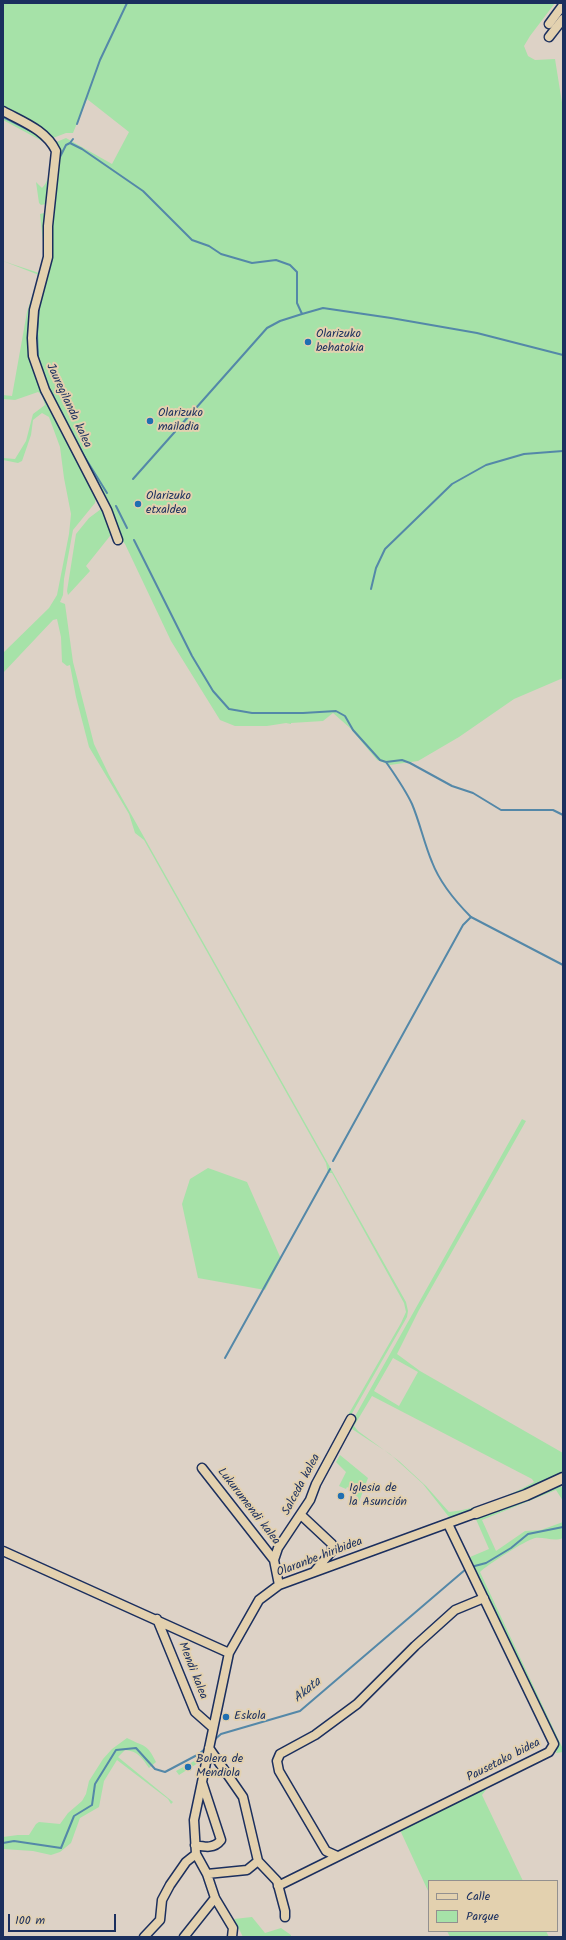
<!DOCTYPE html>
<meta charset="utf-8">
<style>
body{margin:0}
#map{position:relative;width:566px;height:1940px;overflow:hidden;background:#ddd2c6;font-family:Kalam,sans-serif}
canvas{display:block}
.frame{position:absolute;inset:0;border:4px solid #1b2f5e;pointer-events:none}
.legend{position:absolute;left:428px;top:1880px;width:130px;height:52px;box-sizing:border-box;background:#e3d1af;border:1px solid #93908f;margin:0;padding:5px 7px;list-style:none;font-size:12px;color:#1b2f5e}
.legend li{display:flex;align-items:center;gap:8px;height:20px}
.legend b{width:20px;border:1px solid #93908f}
.scale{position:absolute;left:8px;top:1914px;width:108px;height:18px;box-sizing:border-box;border:2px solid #1b2f5e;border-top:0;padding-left:5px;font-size:12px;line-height:14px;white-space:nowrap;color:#1b2f5e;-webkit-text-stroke:3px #e3d1af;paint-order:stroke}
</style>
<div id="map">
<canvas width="566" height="1940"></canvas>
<div class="frame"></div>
<ul class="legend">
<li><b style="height:5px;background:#e3d1af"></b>Calle</li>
<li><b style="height:11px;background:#a6e2a8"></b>Parque</li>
</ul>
<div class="scale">100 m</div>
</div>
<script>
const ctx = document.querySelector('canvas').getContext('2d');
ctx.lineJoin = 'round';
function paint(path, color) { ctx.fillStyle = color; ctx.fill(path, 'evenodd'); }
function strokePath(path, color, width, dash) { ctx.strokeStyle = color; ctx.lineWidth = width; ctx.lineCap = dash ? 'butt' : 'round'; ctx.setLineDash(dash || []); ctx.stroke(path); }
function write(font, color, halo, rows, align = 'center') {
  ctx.font = font + ' Kalam,sans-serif'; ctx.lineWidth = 4; ctx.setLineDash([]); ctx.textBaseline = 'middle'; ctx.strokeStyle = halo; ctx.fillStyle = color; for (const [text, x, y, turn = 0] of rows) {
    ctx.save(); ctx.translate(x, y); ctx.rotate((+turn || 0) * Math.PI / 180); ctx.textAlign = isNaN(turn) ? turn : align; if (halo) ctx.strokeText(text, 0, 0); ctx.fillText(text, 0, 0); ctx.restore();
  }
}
paint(new Path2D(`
 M 3,3 L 555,3 L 530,36 L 524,46 L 528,56 L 535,60 L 555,59 L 563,109 L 563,678 L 514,699 L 459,737 L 418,761 L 390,765 L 377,760 L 350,728 L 333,713 L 323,721 L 291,723 L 291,724 L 286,723 L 267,726 L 235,726 L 220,720 L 171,641 L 125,544 L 114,531 L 86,566 L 90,571 L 68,595 L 67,591 L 76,534 L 89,518 L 101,509 L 96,497 L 95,503 L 73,530 L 64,579 L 63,595 L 60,602 L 65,604 L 73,662 L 94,744 L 109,775 L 406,1302 L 408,1311 L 407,1317 L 346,1424 L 344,1422 L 401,1323 L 406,1312 L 404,1303 L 332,1173 L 328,1173 L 326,1163 L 144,840 L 135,833 L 129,814 L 89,747 L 76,697 L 70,665 L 67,666 L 62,662 L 61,637 L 57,619 L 53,620 L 3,673 L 3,653 L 49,608 L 57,595 L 69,534 L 71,514 L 64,478 L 60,447 L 49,417 L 42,413 L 33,420 L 31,435 L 22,461 L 18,463 L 3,460 L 3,458 L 15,459 L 26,441 L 33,414 L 45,405 L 42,395 L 38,392 L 15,400 L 3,399 L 3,395 L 12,396 L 27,312 L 39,275 L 3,261 L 39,273 L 44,252 L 40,214 L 44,213 L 46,204 L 41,205 L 39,203 L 36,182 L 42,188 C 54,176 48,157 54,143 L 66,138 L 112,164 L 129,132 L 87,99 L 73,133 L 66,133 L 53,138 L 3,109 Z
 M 3,115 L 43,137 L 42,141 L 3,120 Z
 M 522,1119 L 526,1121 L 419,1310 L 397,1354 L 420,1371 L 563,1453 L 563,1476 L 475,1511 L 449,1517 L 423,1484 L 390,1454 L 349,1427 ZM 393,1358 L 418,1372 L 399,1406 L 374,1391 ZM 372,1396 L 532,1479 L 534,1482 C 509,1496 478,1509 449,1512 L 426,1486 L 399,1461 L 358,1431 L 354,1426 Z
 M 208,1168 L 247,1182 L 281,1259 L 265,1290 L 198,1278 L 182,1204 L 190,1179 Z
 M 340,1455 L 368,1478 L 359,1502 L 358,1497 L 354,1495 L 355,1491 L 347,1487 L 346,1489 L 339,1486 L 346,1472 L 336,1462 Z
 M 560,1484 L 563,1490 L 563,1501 L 556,1490 L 482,1520 L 496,1551 L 525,1531 L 541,1530 L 563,1522 L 563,1538 C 554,1542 545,1537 535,1538 C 526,1540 487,1565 480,1572 L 562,1747 L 563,1752 L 556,1753 L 558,1746 L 470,1557 L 489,1549 L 475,1517 Z
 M 3,1546 L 125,1601 L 3,1548 Z
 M 127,1738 C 144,1747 147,1743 156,1762 L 149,1768 C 142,1758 138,1751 125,1750 L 118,1757 L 173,1802 L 171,1804 L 168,1799 L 117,1760 L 104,1781 L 99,1807 L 80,1818 L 71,1843 L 60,1852 L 51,1855 L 33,1851 L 3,1849 L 3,1837 L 18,1835 L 29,1835 L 36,1824 L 39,1822 L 60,1824 L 68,1813 L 82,1801 L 86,1794 L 89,1781 L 103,1759 L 112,1749 Z
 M 196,1760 L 198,1763 L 179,1775 L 176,1771 Z
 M 489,1786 L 482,1795 L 523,1881 L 429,1881 L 429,1893 L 400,1830 Z
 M 252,1917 L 265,1933 L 281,1928 L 291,1935 L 291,1937 L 243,1937 L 234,1919 Z
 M 447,1931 L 546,1931 L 549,1937 L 450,1937 Z`), '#a6e2a8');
strokePath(new Path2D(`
 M 3,117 L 35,133
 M 77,124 L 100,60 L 127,3
 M 73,139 L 70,143 L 82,149 L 143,191 L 192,240 L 209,246 L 221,254 L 252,263 L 276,260 L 290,265 L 297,272 L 297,303 L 302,314 L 280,321 L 267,328 L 133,479
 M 58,161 L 66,145 L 70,143
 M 45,284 L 51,259
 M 302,314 L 323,308 L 391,318 L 477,333 L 563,355
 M 38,359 L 37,334 L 39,305
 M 47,386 L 53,396
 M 79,448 L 107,493
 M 116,506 L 127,528
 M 134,540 L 192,656 L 213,691 L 229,709 L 252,713 L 303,713 L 336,711 L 345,716 L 353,730 L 380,760 L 386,762 L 402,760 L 410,763 L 452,786 L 473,793 L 501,810 L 553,810 L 563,815
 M 371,589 L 376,568 L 385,549 L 452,484 L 486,465 L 524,454 L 563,451
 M 386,762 C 395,775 405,789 412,804 C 420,823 424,843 432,862 C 440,883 455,901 471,917 L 563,965
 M 333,1161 L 463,925 L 471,917
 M 225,1358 L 330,1169
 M 471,1567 L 486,1563 L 511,1548 L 528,1534 L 563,1527
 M 213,1741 L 221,1734 L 300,1711 L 466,1569
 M 3,1843 L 14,1841 L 61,1848 L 74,1816 L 92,1805 L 95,1784 L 116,1750 L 136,1748 L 155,1769 L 165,1772 L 199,1754 L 206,1748`), '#5488a8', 2);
const minor = new Path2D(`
 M 549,24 L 563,5
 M 549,37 L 563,19
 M 3,111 C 23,122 46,130 56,151 L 48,226 L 48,257 L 34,310 L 32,338 L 33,356 L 45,390 L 107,510 L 118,540
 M 202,1468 L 274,1560
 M 301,1515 L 332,1544 L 332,1551 L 314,1572
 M 3,1551 L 229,1653
 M 279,1585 L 274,1560 L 278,1548 L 310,1500 L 316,1484 L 351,1419
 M 157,1619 L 195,1712 L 212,1727
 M 209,1748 L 243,1797 L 258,1861 L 277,1881 L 285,1911 L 285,1917
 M 195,1845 C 205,1847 214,1849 221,1840 L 202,1782
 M 337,1856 L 326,1851 L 279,1771 L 277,1761 L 280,1754 L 315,1735 L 357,1704 L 415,1646 L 455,1610 L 484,1598
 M 207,1874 L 247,1870 L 258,1861
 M 278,1886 L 549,1752 L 554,1744 L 448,1524
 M 144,1937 L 160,1920 L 162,1900 L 170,1885 L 186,1862 L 196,1854
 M 184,1937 L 215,1898
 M 232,1937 L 233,1928 L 215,1898 L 207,1874 L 196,1854 L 194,1820 L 229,1653 L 259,1600 L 279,1585 L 476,1513`);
const tertiary = new Path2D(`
 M 476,1513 L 526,1495 L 563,1478`);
strokePath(minor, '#1b2f5e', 11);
strokePath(tertiary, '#1b2f5e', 13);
strokePath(minor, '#e3d1af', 8);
strokePath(tertiary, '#e3d1af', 10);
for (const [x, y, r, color] of [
 [308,342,4,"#1f6fb2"],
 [150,421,4,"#1f6fb2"],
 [138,504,4,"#1f6fb2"],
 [341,1496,4,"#1f6fb2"],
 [226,1717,4,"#1f6fb2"],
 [188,1767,4,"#1f6fb2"]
]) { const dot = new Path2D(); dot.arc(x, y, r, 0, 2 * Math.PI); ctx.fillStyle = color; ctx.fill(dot); strokePath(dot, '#e3d1af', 1.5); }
write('12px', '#1b2f5e', '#e3d1af', [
 ["Olarizuko",316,335],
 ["behatokia",316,349],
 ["Olarizuko",158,414],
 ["mailadia",158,428],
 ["Olarizuko",146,497],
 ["etxaldea",146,511],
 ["Iglesia de",349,1489],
 ["la Asunción",349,1503],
 ["Eskola",234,1717],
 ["Bolera de",196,1760],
 ["Mendiola",196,1774]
], 'left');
write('12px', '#1b2f5e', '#e3d1af', [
 ["Jauregilanda kalea",68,406,65],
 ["Salceda kalea",302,1485,-62],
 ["Lukurumendi kalea",248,1507,52],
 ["Olaranbe hiribidea",320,1558,-21],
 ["Mendi kalea",192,1671,68],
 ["Pausetako bidea",504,1761,-27]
]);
write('italic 13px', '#243e6a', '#e3d1af', [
 ["Akata",308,1691,-39]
]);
</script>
